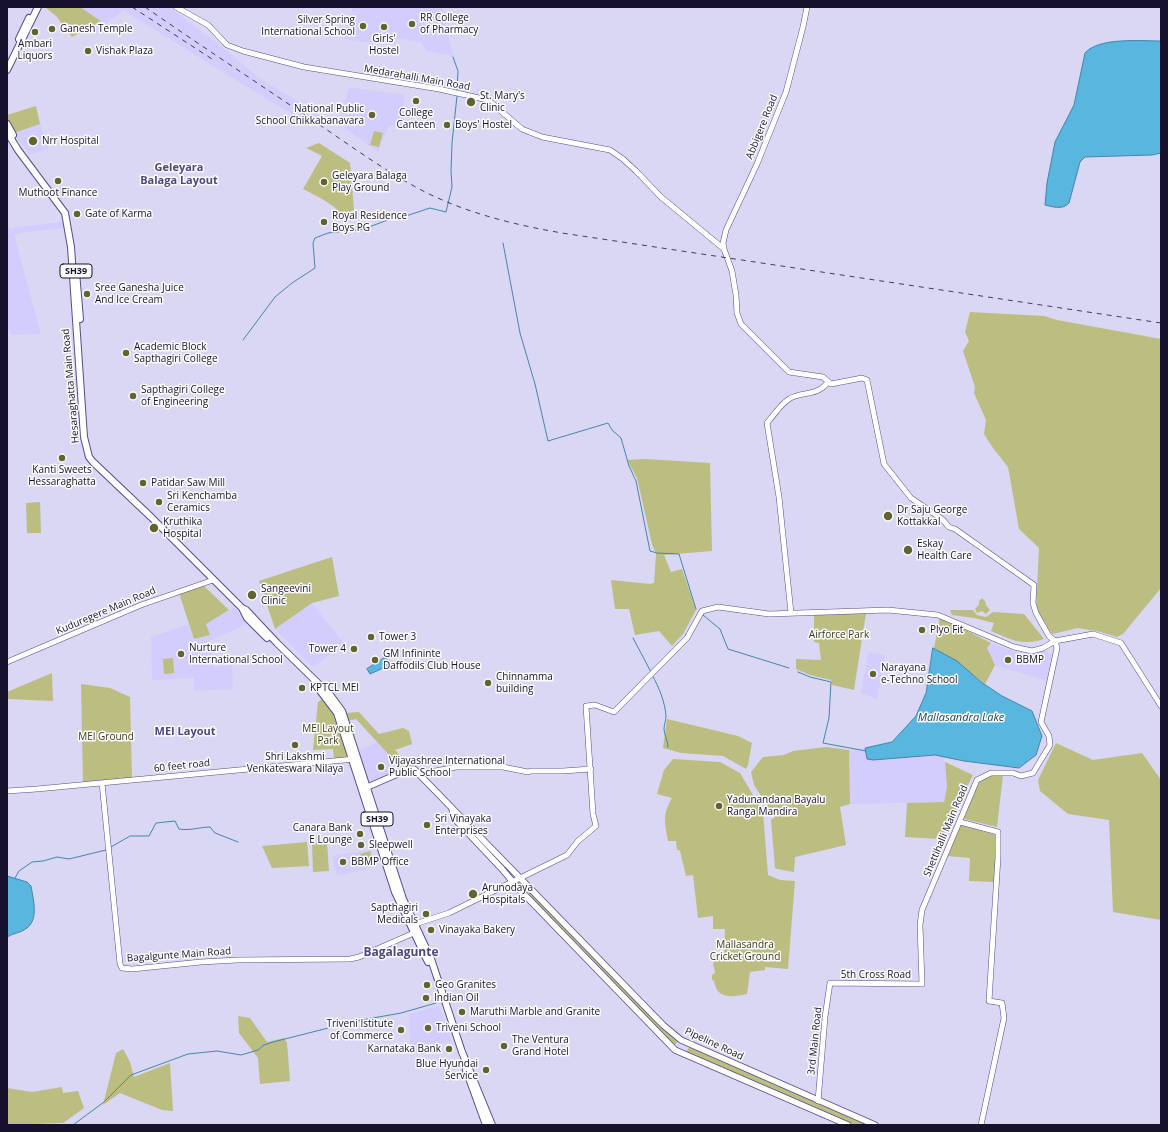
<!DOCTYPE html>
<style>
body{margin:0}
#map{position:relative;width:1168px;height:1132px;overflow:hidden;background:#d9d7f4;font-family:"Open Sans",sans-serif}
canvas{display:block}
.frame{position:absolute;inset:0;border:8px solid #17122c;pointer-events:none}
</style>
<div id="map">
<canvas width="1168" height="1132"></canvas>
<div class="frame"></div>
</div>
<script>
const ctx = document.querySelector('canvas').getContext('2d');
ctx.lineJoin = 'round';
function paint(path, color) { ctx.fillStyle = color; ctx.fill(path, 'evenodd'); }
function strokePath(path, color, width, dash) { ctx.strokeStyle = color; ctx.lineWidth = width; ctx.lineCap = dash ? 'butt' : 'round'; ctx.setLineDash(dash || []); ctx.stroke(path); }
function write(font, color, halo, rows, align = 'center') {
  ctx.font = font + ' "Open Sans",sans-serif'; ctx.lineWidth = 3; ctx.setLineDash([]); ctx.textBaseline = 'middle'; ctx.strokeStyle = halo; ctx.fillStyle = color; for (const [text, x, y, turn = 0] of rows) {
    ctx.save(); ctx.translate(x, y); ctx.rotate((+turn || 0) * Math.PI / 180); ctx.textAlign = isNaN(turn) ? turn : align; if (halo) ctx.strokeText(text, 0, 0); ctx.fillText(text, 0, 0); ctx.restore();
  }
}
paint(new Path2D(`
 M 80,7 L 169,7 L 220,45 L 259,78 L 319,114 L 311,125 L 244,85 L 123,10 L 106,24 Z
 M 352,7 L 443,7 L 450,44 L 454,56 L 427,51 L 421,42 L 394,38 L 377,37 L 376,42 L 363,42 L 343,39 L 351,14 L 352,13 Z
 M 349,87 L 404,95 L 403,126 L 389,126 L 378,152 L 339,123 Z
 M 40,124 L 49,148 L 30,155 L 14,133 Z
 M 64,222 L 65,228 L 20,233 L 14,235 L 41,334 L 12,335 L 7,327 L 7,225 L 10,229 L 16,227 Z
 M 312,603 L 344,644 L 313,667 L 275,629 Z
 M 234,607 L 247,624 L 209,641 L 214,667 L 232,665 L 233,689 L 194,691 L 194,678 L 152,680 L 151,637 L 189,624 L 194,639 L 210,635 L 206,624 Z
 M 991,643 L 1024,655 L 1043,651 L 1052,654 L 1047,681 L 995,665 L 987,648 Z
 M 868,652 L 885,655 L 877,699 L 861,693 Z
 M 377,742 L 402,769 L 369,783 L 357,751 Z
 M 865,748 L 867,759 L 935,755 L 944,757 L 947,787 L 944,802 L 850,804 L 849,750 Z
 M 371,849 L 377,866 L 337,876 L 332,856 Z
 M 439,1006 L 452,1042 L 410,1045 L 409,1014 Z`), '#d2cdfc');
paint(new Path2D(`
 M 45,7 L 80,7 L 101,21 L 72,37 L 56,16 Z
 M 36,106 L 40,124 L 14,133 L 7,118 L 7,115 Z
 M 374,131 L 383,133 L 379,147 L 370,145 Z
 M 319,143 L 350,163 L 354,210 L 342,216 C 338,206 313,194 303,189 L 322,156 L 306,148 Z
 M 970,312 L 1044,316 L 1057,320 L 1161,339 L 1161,588 L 1123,634 L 1117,637 L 1101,632 L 1078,628 L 1052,634 L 1036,608 L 1039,548 L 1019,529 L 1008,467 L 993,448 L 984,434 L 986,420 L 974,393 L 975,387 L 963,351 L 969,341 L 965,332 Z
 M 645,459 L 710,463 L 712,551 L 664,555 L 671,572 L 682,569 L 696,610 L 683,634 L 672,646 L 659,631 L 635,635 L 629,609 L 615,609 L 611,580 L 650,584 L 654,583 L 656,554 L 652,544 L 637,478 L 627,460 Z
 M 40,502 L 41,533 L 27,533 L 26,503 Z
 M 332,557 L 339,596 L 312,603 L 275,629 L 259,581 Z
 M 203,585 L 229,610 L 206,624 L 210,635 L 194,639 L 179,593 Z
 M 982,598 L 985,601 L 986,605 L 990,610 L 986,614 L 982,611 L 977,613 L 975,609 L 979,605 L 979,601 Z
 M 950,610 L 973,610 L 977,615 L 986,617 L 993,612 L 1024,614 L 1044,639 C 1021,646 1012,640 991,631 L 994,623 L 974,618 L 952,615 Z
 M 866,613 L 854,690 L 832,685 L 831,680 L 810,675 L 796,669 L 796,659 L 821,660 L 819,643 L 814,642 L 814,614 Z
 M 940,617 L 991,643 L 987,648 L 995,665 L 985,684 L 934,648 Z
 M 173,658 L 174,673 L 164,674 L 163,659 Z
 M 52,673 L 53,701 L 7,699 L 7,692 Z
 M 81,684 L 110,688 L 130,697 L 132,778 L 83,783 Z
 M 324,698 L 336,716 L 349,758 L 334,759 L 333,749 L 313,750 L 318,702 Z
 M 359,712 L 379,734 L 403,728 L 409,731 L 412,744 L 395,750 L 410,765 L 402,769 L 356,719 L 347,721 L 345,713 Z
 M 667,719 L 738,736 L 752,743 L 748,765 L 746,769 L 723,756 L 681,753 L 663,748 Z
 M 1056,743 L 1093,760 L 1142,753 L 1161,780 L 1161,920 L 1113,912 L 1109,820 L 1068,814 L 1040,791 L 1038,780 Z
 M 826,747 L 849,750 L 850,804 L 840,807 L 846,845 L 795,857 L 794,872 L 777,869 L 775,868 L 771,820 L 775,817 L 754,785 L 751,772 L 763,757 L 784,755 L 793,751 Z
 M 673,759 L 720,762 L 740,773 L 763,812 L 768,875 L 780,880 L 795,881 L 788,969 L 765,967 L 765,970 L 750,972 L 747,994 C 732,997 717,1000 714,981 L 712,980 L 712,975 L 715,973 L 714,967 L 713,966 L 714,960 L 717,959 L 717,958 L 724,958 L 725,929 L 713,929 L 713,916 L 698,918 L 693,875 L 686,876 L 680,851 L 679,850 L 677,850 L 676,841 L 668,841 C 665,823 662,815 672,798 L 657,794 L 664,770 Z
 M 945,762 L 973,775 L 941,839 L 905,837 L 907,803 L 944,802 L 947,787 Z
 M 1003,775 L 997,827 L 964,819 L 978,781 L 991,776 Z
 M 961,825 L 996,835 L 995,882 L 969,881 L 970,858 L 947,856 Z
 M 307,842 L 309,866 L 272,868 L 262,846 Z
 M 327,842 L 329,871 L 313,872 L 312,843 Z
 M 370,851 L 373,862 L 362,865 L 358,860 L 360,854 Z
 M 520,879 L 589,953 L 678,1041 L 673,1047 L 514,883 Z
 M 238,1016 L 250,1018 L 267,1042 L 284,1038 L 287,1043 L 290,1081 L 260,1084 L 258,1058 L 239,1033 Z
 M 689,1047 L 872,1125 L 850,1125 L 686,1053 Z
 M 123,1049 L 130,1062 L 134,1077 L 170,1063 L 173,1111 L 162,1110 L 120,1093 L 103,1105 L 116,1053 Z
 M 62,1087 L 63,1093 L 78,1091 L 84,1108 L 63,1123 L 7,1125 L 7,1088 L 32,1092 Z`), '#bcbd81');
const water = new Path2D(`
 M 1161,41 L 1161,153 L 1152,155 L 1085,157 L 1080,162 L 1069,203 C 1063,210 1053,207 1045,205 L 1047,183 L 1055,142 L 1074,105 L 1085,53 C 1099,37 1141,41 1161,41 Z
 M 933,648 L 957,661 L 981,682 L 1002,696 L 1032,711 L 1042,736 L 1036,755 L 1019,768 L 964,761 L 935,755 L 873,760 L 867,759 L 865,748 L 892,742 L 916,716 L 926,693 Z
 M 386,657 L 390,665 L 370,674 L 367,669 Z
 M 7,876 L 27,882 L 31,886 C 33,898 39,919 27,928 C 21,933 13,933 7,937 Z`);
paint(water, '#58b6df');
strokePath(water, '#4485a9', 1);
strokePath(new Path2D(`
 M 453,57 L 458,71 L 457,90
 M 503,243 L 520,333 L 535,384 L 548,441 L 608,423 L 612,430 L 621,438 L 629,466 L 636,481 L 650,551 L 657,553 L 679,554 L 696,609
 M 243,340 L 275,297 L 292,283 L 315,268 L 313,243 L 315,238 L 328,233 L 364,229 L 390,219 L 406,216 L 430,208 L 446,212 L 452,187 L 451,171 L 452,143 L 457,96
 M 703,615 L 720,629 L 728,649 L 789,668
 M 633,638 L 651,672
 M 798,672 L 810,677 L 831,682 L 829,718 L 823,743 L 866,751
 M 652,675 C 659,687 665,702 666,716 C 666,720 664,725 664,729 C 664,735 668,740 668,747
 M 111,847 L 130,836 L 149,836 L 156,823 L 175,821 L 179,829 C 190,831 200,827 210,827 L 215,833 L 238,842
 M 15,878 L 19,871 L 32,862 L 43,861 L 57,857 L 69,859 L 106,850
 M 73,1125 L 104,1102 L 131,1075 L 188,1054 L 217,1051 L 241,1055 L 258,1050 L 264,1045 L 273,1042 L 356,1021 L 401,1013 L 436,1003`), '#4485a9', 1);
const tertiary = new Path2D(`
 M 176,7 L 208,25 L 227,45 L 243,51 L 304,67 L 439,89 L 488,100 L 522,129 L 542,137 L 610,150 L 623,159 L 636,171 L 661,197 L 724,249
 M 807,7 L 803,27 L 786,92 L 757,164 L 726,230 L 723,243 L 724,249 L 732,271 L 736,295 L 737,313 L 741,324 L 789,372 L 823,377 L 831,384 L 862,378 L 867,380 L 884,464 L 911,498 L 942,519 L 949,527 L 955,529 L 1034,585 L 1033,603 L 1036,613 L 1049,636 L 1055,641 L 1057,648 L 1041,722 L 1049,736 L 1050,745 L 1033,773 L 1021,776 L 1013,773 L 991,773 L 977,780 L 922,910 L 920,925 L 922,984 L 830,983 L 825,1017 L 818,1101
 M 791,613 L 779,497 L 767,423 C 774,415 780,405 789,399 C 801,391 817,397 828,382
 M 7,662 L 141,605 L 213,580
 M 420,774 L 456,767 L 503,767 L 528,772 L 531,771 L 563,771 L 591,769
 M 102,783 L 120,964 L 122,968 L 132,969 L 201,962 L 237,960 L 350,959 L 359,957 L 416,932
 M 7,791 L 37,789 L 355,759
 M 960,822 L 998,832 L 998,857 L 989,1001 L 1002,1003 L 1004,1018 L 981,1125
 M 412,925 L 449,913 L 567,855 L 578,841 L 596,826 L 593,814 L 586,706 L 595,705 L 614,712 L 687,638 L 702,611 L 718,607 L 769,614 L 888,610 L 938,615 L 1014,647 L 1032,651 L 1043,648 L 1055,641 L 1093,634 L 1121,643 L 1161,706`);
const secondary = new Path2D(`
 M 363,789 L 409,769 L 414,769 L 663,1025 L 681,1040 L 875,1125
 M 452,809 L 454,818 L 502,869 L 518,888 L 675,1050 L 848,1125`);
const primary = new Path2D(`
 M 19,39 L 29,18
 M 7,70 L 38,7
 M 7,124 L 13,135
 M 7,132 L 18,150 L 65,213 L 71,247 L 84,437 L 89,457 L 93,462 L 151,517 L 242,608 L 246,610 L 277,643 L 331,696 L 342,711 L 403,899 L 431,959 L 462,1052 L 492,1125
 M 76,272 L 80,319
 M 242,608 L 247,618 L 267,638
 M 318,688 L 337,713 L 395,892 L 428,962
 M 466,1070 L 486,1125`);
strokePath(tertiary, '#564c8a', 6);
strokePath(secondary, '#564c8a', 7);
strokePath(primary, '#564c8a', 8);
strokePath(tertiary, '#fff', 5);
strokePath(secondary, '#fff', 5.5);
strokePath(primary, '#fff', 6);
strokePath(new Path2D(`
 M 132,7 L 212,59
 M 145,7 C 194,41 244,74 293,107 C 333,133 371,162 412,185 C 458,211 510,224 562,233 L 1161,323`), '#403c57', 1, [5, 5]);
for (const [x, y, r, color] of [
 [412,24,4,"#626330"],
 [363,26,4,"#626330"],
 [384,27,4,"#626330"],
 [52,29,4,"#626330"],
 [35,32,4,"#626330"],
 [88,51,4,"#626330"],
 [416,101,4,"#626330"],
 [471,102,5,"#626330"],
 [372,115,4,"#626330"],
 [447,125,4,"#626330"],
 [33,141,5,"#626330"],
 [58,181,4,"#626330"],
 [324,182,4,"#626330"],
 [77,214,4,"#626330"],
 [324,222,4,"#626330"],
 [87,294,4,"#626330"],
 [126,353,4,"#626330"],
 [133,396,4,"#626330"],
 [62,458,4,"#626330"],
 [143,483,4,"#626330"],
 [159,502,4,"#626330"],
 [888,516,5,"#626330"],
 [154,528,5,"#626330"],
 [908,550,5,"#626330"],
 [252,595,5,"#626330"],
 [922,630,4,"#626330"],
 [371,637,4,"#626330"],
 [354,649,4,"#626330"],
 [181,654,4,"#626330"],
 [375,660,4,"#626330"],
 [1008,660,4,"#626330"],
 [873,674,4,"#626330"],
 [488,683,4,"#626330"],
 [302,688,4,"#626330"],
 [295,745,4,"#626330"],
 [381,767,4,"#626330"],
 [719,806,4,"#626330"],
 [427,825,4,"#626330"],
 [360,834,4,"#626330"],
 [361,845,4,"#626330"],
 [343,862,4,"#626330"],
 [473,894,5,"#626330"],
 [426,914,4,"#626330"],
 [431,930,4,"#626330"],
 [427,985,4,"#626330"],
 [426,998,4,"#626330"],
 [462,1012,4,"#626330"],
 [428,1028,4,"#626330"],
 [401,1030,4,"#626330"],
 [504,1046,4,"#626330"],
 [449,1049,4,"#626330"],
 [486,1070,4,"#626330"]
]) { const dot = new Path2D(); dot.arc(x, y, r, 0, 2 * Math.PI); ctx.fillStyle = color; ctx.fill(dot); strokePath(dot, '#fcfcfc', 1.5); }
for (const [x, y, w] of [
 [76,271,32],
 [377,819,32]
]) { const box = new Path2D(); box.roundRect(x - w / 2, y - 7, w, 14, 3); ctx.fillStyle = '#fcfcfc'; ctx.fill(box); strokePath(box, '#17122c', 1); }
write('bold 9px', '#17122c', null, [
 ["SH39",76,271],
 ["SH39",377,819]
]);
write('10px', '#17122c', '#fcfcfc', [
 ["RR College",420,18],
 ["of Pharmacy",420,30],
 ["Silver Spring",355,20,"right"],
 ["International School",355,32,"right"],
 ["Ganesh Temple",60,29],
 ["Girls'",384,39,"center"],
 ["Hostel",384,51,"center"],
 ["Ambari",35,44,"center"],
 ["Liquors",35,56,"center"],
 ["Vishak Plaza",96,51],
 ["St. Mary's",480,96],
 ["Clinic",480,108],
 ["National Public",364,109,"right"],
 ["School Chikkabanavara",364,121,"right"],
 ["College",416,113,"center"],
 ["Canteen",416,125,"center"],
 ["Boys' Hostel",455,125],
 ["Nrr Hospital",42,141],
 ["Geleyara Balaga",332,176],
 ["Play Ground",332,188],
 ["Muthoot Finance",58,193,"center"],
 ["Gate of Karma",85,214],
 ["Royal Residence",332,216],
 ["Boys PG",332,228],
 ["Sree Ganesha Juice",95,288],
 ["And Ice Cream",95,300],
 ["Academic Block",134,347],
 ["Sapthagiri College",134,359],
 ["Sapthagiri College",141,390],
 ["of Engineering",141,402],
 ["Kanti Sweets",62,470,"center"],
 ["Hessaraghatta",62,482,"center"],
 ["Patidar Saw Mill",151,483],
 ["Sri Kenchamba",167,496],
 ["Ceramics",167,508],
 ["Dr Saju George",897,510],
 ["Kottakkal",897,522],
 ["Kruthika",163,522],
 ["Hospital",163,534],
 ["Eskay",917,544],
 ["Health Care",917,556],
 ["Sangeevini",261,589],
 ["Clinic",261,601],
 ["Plyo Fit",930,630],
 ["Tower 3",379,637],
 ["Nurture",189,648],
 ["International School",189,660],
 ["Tower 4",346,649,"right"],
 ["GM Infininte",383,654],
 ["Daffodils Club House",383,666],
 ["BBMP",1016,660],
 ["Narayana",881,668],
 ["e-Techno School",881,680],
 ["Chinnamma",496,677],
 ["building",496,689],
 ["KPTCL MEI",310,688],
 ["Shri Lakshmi",295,757,"center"],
 ["Venkateswara Nilaya",295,769,"center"],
 ["Vijayashree International",389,761],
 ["Public School",389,773],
 ["Yadunandana Bayalu",727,800],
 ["Ranga Mandira",727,812],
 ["Sri Vinayaka",435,819],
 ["Enterprises",435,831],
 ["Canara Bank",352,828,"right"],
 ["E Lounge",352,840,"right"],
 ["Sleepwell",369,845],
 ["BBMP Office",351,862],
 ["Arunodaya",482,888],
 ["Hospitals",482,900],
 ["Sapthagiri",418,908,"right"],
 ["Medicals",418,920,"right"],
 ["Vinayaka Bakery",439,930],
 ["Geo Granites",435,985],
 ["Indian Oil",434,998],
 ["Maruthi Marble and Granite",470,1012],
 ["Triveni Istitute",393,1024,"right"],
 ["of Commerce",393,1036,"right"],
 ["Triveni School",436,1028],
 ["The Ventura",512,1040],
 ["Grand Hotel",512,1052],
 ["Karnataka Bank",441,1049,"right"],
 ["Blue Hyundai",478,1064,"right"],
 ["Service",478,1076,"right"]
], 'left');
write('10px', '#17122c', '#fcfcfc', [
 ["Medarahalli Main Road",417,78,10],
 ["Abbigere Road",762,127,-68],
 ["Hesaraghatta Main Road",71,386,-95],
 ["Kuduregere Main Road",106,611,-23],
 ["60 feet road",182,766,-6],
 ["Shettihalli Main Road",946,831,-67],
 ["Bagalgunte Main Road",179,955,-4],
 ["5th Cross Road",876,975],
 ["3rd Main Road",815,1041,-84],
 ["Pipeline Road",714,1044,25]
]);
write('10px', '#3b3b17', '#fcfcfc', [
 ["Airforce Park",839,635],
 ["MEI Layout",328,729],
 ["Park",328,741],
 ["MEI Ground",106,737],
 ["Mallasandra",745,945],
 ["Cricket Ground",745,957]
]);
write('bold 11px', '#4f4582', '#fcfcfc', [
 ["Geleyara",179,168],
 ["Balaga Layout",179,181],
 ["MEI Layout",185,732]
]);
write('italic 11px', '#1a4355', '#fcfcfc', [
 ["Mallasandra Lake",961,718]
]);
write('bold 12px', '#4f4582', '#fcfcfc', [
 ["Bagalagunte",401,953]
]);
</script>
